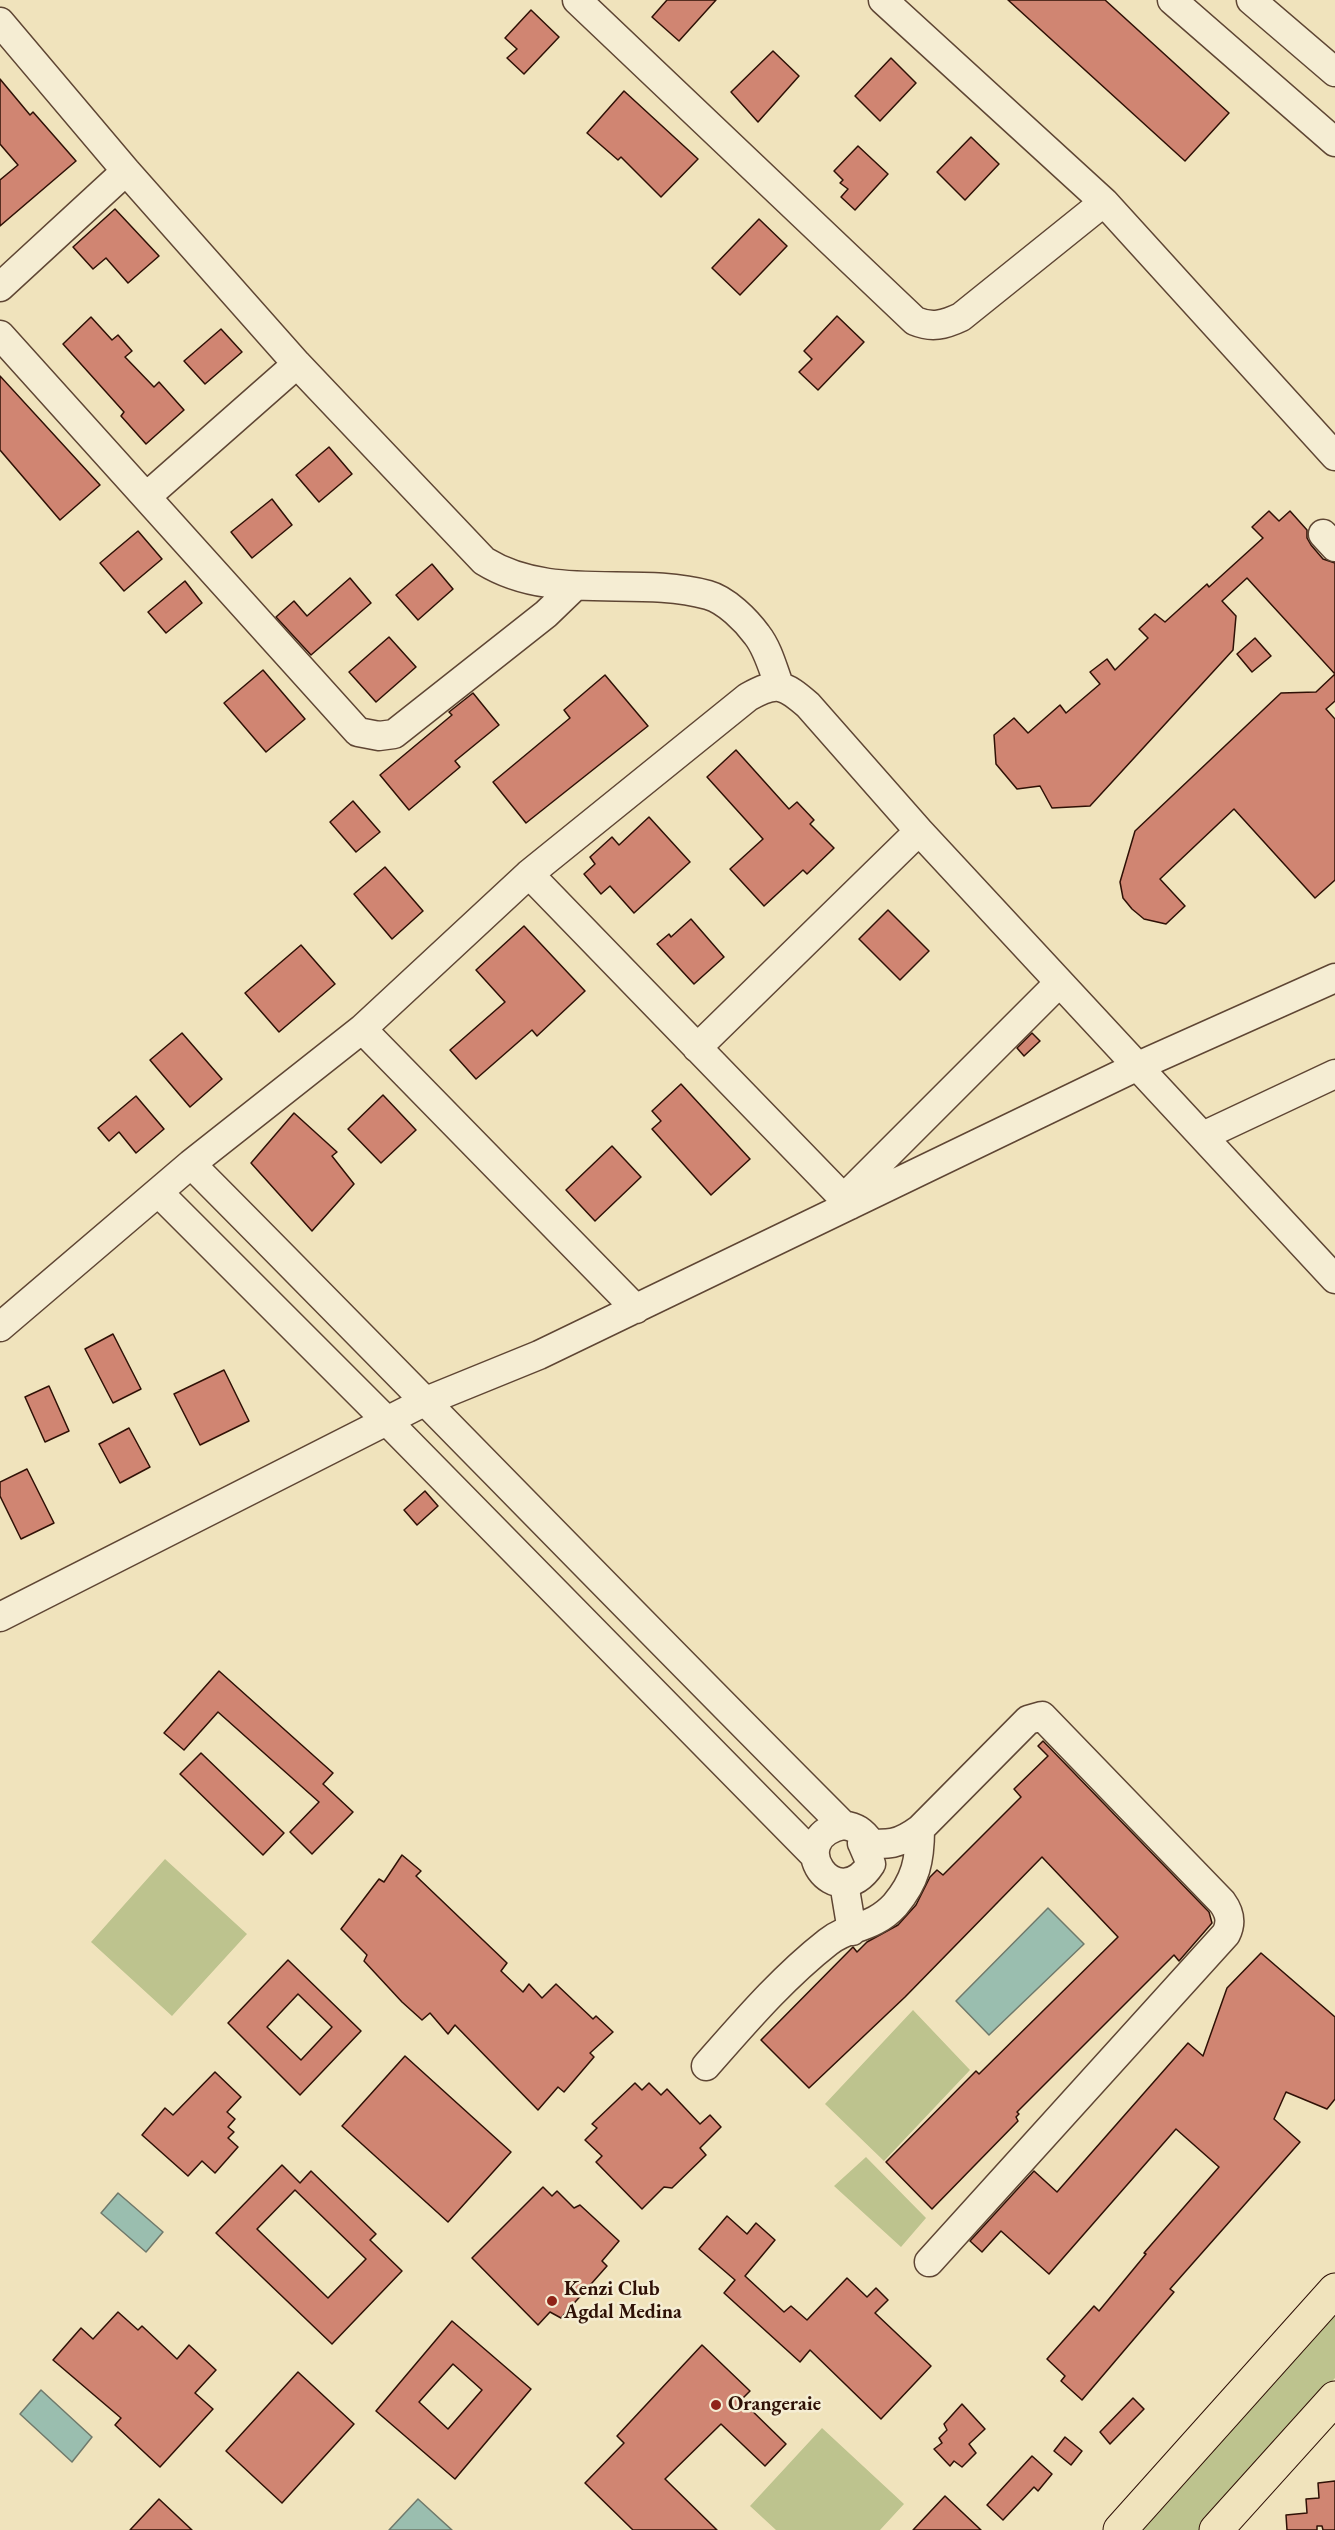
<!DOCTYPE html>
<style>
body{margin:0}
canvas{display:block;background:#f0e3bc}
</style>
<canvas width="1335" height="2530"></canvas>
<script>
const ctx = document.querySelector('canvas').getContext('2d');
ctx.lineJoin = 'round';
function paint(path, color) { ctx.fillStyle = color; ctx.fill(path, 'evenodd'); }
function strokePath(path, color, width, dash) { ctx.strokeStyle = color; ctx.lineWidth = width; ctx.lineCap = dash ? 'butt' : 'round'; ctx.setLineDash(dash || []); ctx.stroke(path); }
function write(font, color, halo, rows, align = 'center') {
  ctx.font = font + ' "EB Garamond",serif'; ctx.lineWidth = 5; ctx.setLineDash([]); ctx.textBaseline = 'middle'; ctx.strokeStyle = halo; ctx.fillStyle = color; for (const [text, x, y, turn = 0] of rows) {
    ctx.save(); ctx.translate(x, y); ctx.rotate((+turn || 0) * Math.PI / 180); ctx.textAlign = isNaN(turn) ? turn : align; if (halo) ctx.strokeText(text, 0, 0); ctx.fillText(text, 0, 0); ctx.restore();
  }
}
paint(new Path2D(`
 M 165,1859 L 247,1934 L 172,2016 L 91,1942 Z
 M 913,2010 L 970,2070 L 884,2161 L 825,2104 Z
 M 866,2157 L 926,2218 L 901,2247 L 834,2186 Z
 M 1335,2310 L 1335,2378 L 1199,2530 L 1138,2530 Z
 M 822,2428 L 904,2504 L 880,2530 L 776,2530 L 750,2506 Z`), '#bdc38e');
const water = new Path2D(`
 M 1048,1908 L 1084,1944 L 989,2035 L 956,2001 Z
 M 118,2193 L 163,2232 L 146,2252 L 101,2213 Z
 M 41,2390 L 92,2437 L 72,2462 L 20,2414 Z
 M 418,2499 L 452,2530 L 389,2530 Z`);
paint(water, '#9abeaf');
strokePath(water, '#6f796b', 1.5);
const building = new Path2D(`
 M 667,0 L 716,0 L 679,41 L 652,17 Z
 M 1008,0 L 1105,0 L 1229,113 L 1185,161 Z
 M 531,10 L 559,37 L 524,74 L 507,58 L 517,49 L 505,38 Z
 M 773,51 L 799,76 L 758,122 L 731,92 Z
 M 891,58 L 916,83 L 880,121 L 855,96 Z
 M 0,79 L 30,115 L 33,112 L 76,161 L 0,226 L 0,180 L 18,165 L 0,144 Z
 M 624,91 L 698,159 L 661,197 L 621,157 L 618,160 L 587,133 Z
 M 971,137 L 999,164 L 965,200 L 937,172 Z
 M 858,146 L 888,174 L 855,210 L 841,197 L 848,189 L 840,183 L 843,180 L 834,171 Z
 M 115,209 L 159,256 L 128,283 L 106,258 L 93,269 L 73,247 Z
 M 759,219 L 787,246 L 740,295 L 712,268 Z
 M 837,316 L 864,342 L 818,390 L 799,372 L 812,359 L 804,351 Z
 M 91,317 L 112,340 L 118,335 L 132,351 L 125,357 L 154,387 L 159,382 L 184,410 L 146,444 L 121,416 L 124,412 L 63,344 Z
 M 221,329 L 242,352 L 205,384 L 184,361 Z
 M 0,376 L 100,485 L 60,520 L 0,450 Z
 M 329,447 L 352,474 L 319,502 L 296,475 Z
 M 272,499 L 292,525 L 252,558 L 231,532 Z
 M 1269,511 L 1279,521 L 1290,511 L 1307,530 L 1307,538 L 1311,545 L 1323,559 L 1335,563 L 1335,701 L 1326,709 L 1335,719 L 1335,880 L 1315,898 L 1234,809 L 1160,879 L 1185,906 L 1166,924 L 1144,919 L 1132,909 L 1123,898 L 1120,882 L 1135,831 L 1281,693 L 1316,692 L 1335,674 L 1247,578 L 1222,601 L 1236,616 L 1233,650 L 1090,806 L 1052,808 L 1040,786 L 1017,789 L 996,764 L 994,735 L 1014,718 L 1028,733 L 1060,705 L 1066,713 L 1100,684 L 1090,672 L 1107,659 L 1115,670 L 1148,638 L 1139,629 L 1155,614 L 1165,622 L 1207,584 L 1209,587 L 1263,538 L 1252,527 Z
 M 138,531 L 162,559 L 124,591 L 100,563 Z
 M 432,564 L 453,589 L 418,620 L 396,595 Z
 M 350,578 L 371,603 L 311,655 L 276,617 L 294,601 L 307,616 Z
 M 185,581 L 202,603 L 166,633 L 148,612 Z
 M 389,637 L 416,667 L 376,702 L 349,672 Z
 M 1255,638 L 1271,656 L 1252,672 L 1237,654 Z
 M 263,670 L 305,719 L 266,752 L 224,703 Z
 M 605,675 L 648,726 L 526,823 L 493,782 L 570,718 L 564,710 Z
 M 473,693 L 499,725 L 455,761 L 460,767 L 409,810 L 380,775 L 452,715 L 449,712 Z
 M 736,750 L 789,809 L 797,802 L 814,820 L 810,824 L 834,848 L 807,874 L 803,870 L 764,906 L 730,869 L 763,839 L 707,777 Z
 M 353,801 L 380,832 L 356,852 L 330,822 Z
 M 649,817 L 690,862 L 634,913 L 610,886 L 601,894 L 584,874 L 595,864 L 590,857 L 612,837 L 619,845 Z
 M 385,867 L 423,911 L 392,939 L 354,894 Z
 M 888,910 L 929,951 L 900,980 L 859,939 Z
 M 691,919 L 724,957 L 694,984 L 657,944 L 669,934 L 671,937 Z
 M 524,926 L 585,991 L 537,1036 L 532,1030 L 476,1079 L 450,1050 L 505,1002 L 476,970 Z
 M 301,945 L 335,984 L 279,1032 L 245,993 Z
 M 182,1033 L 222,1079 L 190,1107 L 150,1060 Z
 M 1032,1033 L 1040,1041 L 1024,1056 L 1017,1048 Z
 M 681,1084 L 750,1159 L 711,1195 L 652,1129 L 661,1121 L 652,1111 Z
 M 383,1095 L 416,1130 L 381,1163 L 348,1129 Z
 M 136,1096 L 164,1129 L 136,1153 L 119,1132 L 109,1141 L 98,1128 Z
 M 294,1113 L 337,1152 L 332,1156 L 354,1184 L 312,1231 L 251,1163 Z
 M 612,1146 L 641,1177 L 595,1221 L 566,1190 Z
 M 113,1334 L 141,1389 L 113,1403 L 85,1349 Z
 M 224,1370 L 249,1421 L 200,1445 L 174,1394 Z
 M 49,1386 L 69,1431 L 45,1442 L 25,1397 Z
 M 129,1428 L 150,1467 L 120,1483 L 99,1444 Z
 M 27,1469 L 54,1523 L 21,1539 L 0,1496 L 0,1482 Z
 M 425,1491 L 438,1506 L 417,1525 L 404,1510 Z
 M 219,1671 L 333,1773 L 323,1784 L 353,1812 L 312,1854 L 290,1832 L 319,1802 L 218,1712 L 184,1750 L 164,1733 Z
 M 1043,1741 L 1209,1912 L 1212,1923 L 1179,1961 L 1174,1955 L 1017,2112 L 1019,2114 L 1016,2117 L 1018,2121 L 932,2209 L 886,2162 L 976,2071 L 979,2074 L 1118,1937 L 1042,1857 L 905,1997 L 809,2088 L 761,2040 L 853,1947 L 857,1952 L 867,1942 L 898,1925 L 916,1905 L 930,1877 L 937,1870 L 943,1875 L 1021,1797 L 1014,1789 L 1048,1756 L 1038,1746 Z
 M 201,1753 L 284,1833 L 263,1855 L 180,1774 Z
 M 402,1855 L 421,1871 L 416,1876 L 507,1963 L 501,1971 L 523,1992 L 529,1984 L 542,1998 L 556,1984 L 593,2019 L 596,2016 L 613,2032 L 590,2053 L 594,2057 L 564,2092 L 558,2087 L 538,2110 L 455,2025 L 448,2034 L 430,2013 L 422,2020 L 402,2002 L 364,1961 L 367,1955 L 341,1929 L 379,1879 L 384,1882 Z
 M 1261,1953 L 1335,2017 L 1335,2099 L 1327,2109 L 1286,2092 L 1274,2119 L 1300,2142 L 1170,2289 L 1174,2292 L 1082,2400 L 1061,2381 L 1065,2376 L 1047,2359 L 1094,2306 L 1099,2311 L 1146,2254 L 1144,2253 L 1219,2167 L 1176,2129 L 1049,2274 L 1001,2231 L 982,2252 L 970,2241 L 1034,2171 L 1057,2192 L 1188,2043 L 1203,2056 L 1227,1988 Z
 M 288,1960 L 361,2031 L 300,2095 L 228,2023 ZM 298,1994 L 332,2027 L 301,2060 L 267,2027 Z
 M 405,2056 L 511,2152 L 448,2222 L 342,2126 Z
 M 215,2072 L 241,2097 L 227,2112 L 235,2119 L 228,2127 L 234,2132 L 228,2138 L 238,2147 L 215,2173 L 202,2161 L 188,2176 L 142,2135 L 165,2108 L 173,2115 Z
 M 635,2083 L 642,2090 L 649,2083 L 661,2095 L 667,2089 L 700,2124 L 710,2115 L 721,2127 L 700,2148 L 706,2155 L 672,2188 L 664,2187 L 642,2209 L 596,2162 L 602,2156 L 585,2140 L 597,2128 L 592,2124 Z
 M 282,2165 L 300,2183 L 311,2171 L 376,2234 L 370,2240 L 402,2271 L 332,2344 L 216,2233 ZM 295,2190 L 366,2259 L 328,2298 L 257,2229 Z
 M 543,2187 L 552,2196 L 557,2191 L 574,2208 L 580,2205 L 619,2241 L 602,2261 L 607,2266 L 561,2318 L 550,2312 L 538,2325 L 472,2258 Z
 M 727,2216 L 747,2234 L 756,2223 L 775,2240 L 745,2276 L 784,2312 L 791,2306 L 807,2320 L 847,2278 L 867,2297 L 876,2288 L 888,2300 L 875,2313 L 931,2366 L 881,2419 L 810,2350 L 800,2362 L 724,2293 L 735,2280 L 699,2249 Z
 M 118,2312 L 138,2330 L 142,2326 L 177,2359 L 189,2345 L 216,2370 L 195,2393 L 213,2409 L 160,2467 L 115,2425 L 121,2418 L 53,2360 L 81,2328 L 93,2339 Z
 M 452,2321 L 531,2389 L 455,2479 L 376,2411 ZM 453,2364 L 482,2390 L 448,2429 L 419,2402 Z
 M 702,2345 L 750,2391 L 741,2400 L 786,2444 L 765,2466 L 721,2424 L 665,2479 L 717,2530 L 633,2530 L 585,2483 L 624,2443 L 617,2436 Z
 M 298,2372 L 354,2424 L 282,2503 L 226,2451 Z
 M 1133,2398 L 1144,2409 L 1110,2444 L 1100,2432 Z
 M 962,2404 L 985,2429 L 969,2444 L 976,2453 L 962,2467 L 954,2461 L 950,2466 L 934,2449 L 942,2443 L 939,2438 L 947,2430 L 944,2424 Z
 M 1065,2437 L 1082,2451 L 1071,2465 L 1054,2451 Z
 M 1032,2456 L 1052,2474 L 1038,2491 L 1034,2487 L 1003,2520 L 987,2505 Z
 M 1335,2481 L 1335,2530 L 1323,2530 L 1322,2526 L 1317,2526 L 1317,2530 L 1287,2530 L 1286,2515 L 1307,2513 L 1306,2499 L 1319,2498 L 1318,2483 Z
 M 945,2496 L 981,2530 L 913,2530 Z
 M 159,2499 L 192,2530 L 130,2530 Z`);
paint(building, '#d08572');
strokePath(building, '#2f1106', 1.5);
const minor = new Path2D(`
 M 577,0 L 915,321 C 932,328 944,325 961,317 L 1104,202
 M 883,0 L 1104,202 L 1335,456
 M 1172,0 L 1335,142
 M 1251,0 L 1335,72
 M 0,22 L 126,171 L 297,364 L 484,561 C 552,603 635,575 708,595 C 726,600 746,620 757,635 C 768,649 773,669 779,685
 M 0,287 L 126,171
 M 0,335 L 358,732 L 379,736 L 394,734 L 546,614 L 574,587
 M 146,497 L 297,364
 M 1323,534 L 1335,547
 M 529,874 L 850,1205
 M 362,1029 L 636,1309
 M 697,1048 L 919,831
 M 1203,1136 L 1335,1074
 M 191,1164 C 409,1383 624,1606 843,1825
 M 159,1193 L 387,1421 L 814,1855
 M 844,1198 L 1059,983
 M 0,1327 L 191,1164 L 362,1029 L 529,874 L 748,697 C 777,681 784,684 808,705 L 919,831 L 1335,1279
 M 0,1617 L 426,1401 L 539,1355 L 1136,1067 L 1335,978
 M 843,1825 C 856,1827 862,1831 870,1842 L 862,1843 L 871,1864 C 836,1918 781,1839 843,1825 Z
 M 862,1843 C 889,1845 898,1845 920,1829 L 1028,1720 L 1042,1716 L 1222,1902 C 1230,1913 1232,1922 1226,1934 L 929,2262
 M 844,1883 L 852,1931
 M 706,2066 C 744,2023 782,1978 828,1942 C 849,1925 872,1930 895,1905 C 916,1880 920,1860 920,1829`);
const major = new Path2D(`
 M 1120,2530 L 1335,2290
 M 1216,2530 L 1335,2398`);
strokePath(minor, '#5f4634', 31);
strokePath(major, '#2f1106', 35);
strokePath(minor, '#f5edd3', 28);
strokePath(major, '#f0e3bc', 33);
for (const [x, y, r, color] of [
 [552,2301,6,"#8f2418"],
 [716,2405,6,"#8f2418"]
]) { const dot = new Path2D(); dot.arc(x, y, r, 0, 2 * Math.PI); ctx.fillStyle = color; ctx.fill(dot); strokePath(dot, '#f5edd3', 2); }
write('bold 20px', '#2f1106', '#f5edd3', [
 ["Kenzi Club",564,2290],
 ["Agdal Medina",564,2313],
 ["Orangeraie",728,2405]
], 'left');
</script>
